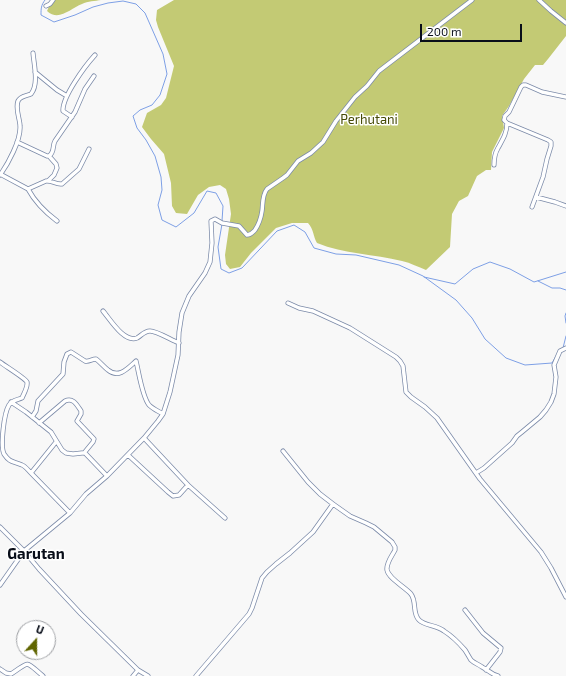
<!DOCTYPE html>
<style>
body{margin:0}
#map{position:relative;width:566px;height:676px;overflow:hidden;background:#f8f8f8;font-family:"Exo 2",sans-serif}
canvas{display:block}
.north{position:absolute;left:16px;top:620px;width:40px;height:40px;box-sizing:border-box;background:#fff;border:1px solid #9d9fa3;border-radius:50%;rotate:21deg;font-size:11px;font-weight:700;line-height:16px;text-align:center;color:#090e19}
.north::after{content:'';display:block;margin:auto;width:14px;height:18px;background:#606500;clip-path:polygon(50% 0,100% 100%,50% 72%,0 100%)}
.scale{position:absolute;left:420px;top:24px;width:102px;height:18px;box-sizing:border-box;border:2px solid #090e19;border-top:0;padding-left:5px;font-size:12px;line-height:14px;white-space:nowrap;color:#090e19;-webkit-text-stroke:3px #fff;paint-order:stroke}
</style>
<div id="map">
<canvas width="566" height="676"></canvas>
<div class="north">U</div>
<div class="scale">200 m</div>
</div>
<script>
const ctx = document.querySelector('canvas').getContext('2d');
ctx.lineJoin = 'round';
function paint(path, color) { ctx.fillStyle = color; ctx.fill(path, 'evenodd'); }
function strokePath(path, color, width, dash) { ctx.strokeStyle = color; ctx.lineWidth = width; ctx.lineCap = dash ? 'butt' : 'round'; ctx.setLineDash(dash || []); ctx.stroke(path); }
function write(font, color, halo, rows, align = 'center') {
  ctx.font = font + ' "Exo 2",sans-serif'; ctx.lineWidth = 3; ctx.setLineDash([]); ctx.textBaseline = 'middle'; ctx.strokeStyle = halo; ctx.fillStyle = color; for (const [text, x, y, turn = 0] of rows) {
    ctx.save(); ctx.translate(x, y); ctx.rotate((+turn || 0) * Math.PI / 180); ctx.textAlign = isNaN(turn) ? turn : align; if (halo) ctx.strokeText(text, 0, 0); ctx.fillText(text, 0, 0); ctx.restore();
  }
}
paint(new Path2D(`
 M 52,0 L 101,0 C 95,1 88,1 82,4 C 71,8 59,22 47,11 Z
 M 174,0 L 566,0 L 566,36 L 548,59 L 543,65 L 535,65 L 524,79 L 509,106 L 502,116 L 504,128 L 492,152 L 491,170 L 486,170 L 477,176 L 468,196 L 459,201 L 452,214 L 450,247 L 426,270 C 418,267 411,263 402,261 C 374,254 344,254 317,243 C 313,236 314,230 308,223 L 292,223 L 276,228 L 251,253 L 240,267 L 230,269 L 226,264 L 225,255 L 231,214 L 229,199 L 226,189 L 220,185 L 209,187 L 198,195 L 187,214 L 176,213 L 172,206 L 171,183 L 164,154 L 151,139 L 142,127 L 147,113 L 161,105 L 166,98 L 174,66 L 158,27 L 156,20 L 157,10 Z`), '#c3ca74');
strokePath(new Path2D(`
 M 45,0 C 41,5 41,9 41,15 L 54,22 L 75,15 L 93,7 L 108,3 L 123,1 L 136,4 L 145,13 L 163,54 L 167,74 L 160,95 L 152,105 L 140,110 L 133,116 L 137,128 L 146,140 L 155,156 L 161,177 L 162,190 L 158,205 L 162,220 L 176,227 L 194,213 L 207,191 L 216,193 L 223,206 L 222,221
 M 222,224 L 218,247 L 221,269 L 229,273 L 242,268 L 277,231 L 294,225 L 305,232 L 314,248 L 336,254 L 356,255 L 399,265 L 423,276 L 456,300 L 472,318 L 485,339 L 506,358 L 525,365 L 552,363 L 559,351
 M 424,277 L 455,284 L 473,269 L 490,262 L 510,269 L 534,282 L 566,272
 M 538,281 L 552,288 L 560,288 L 566,290
 M 566,313 L 565,316 L 566,323
 M 563,348 L 566,336`), '#7d9fe5', 1);
const minor = new Path2D(`
 M 539,0 L 551,11 L 566,23
 M 46,6 L 50,4 L 53,0
 M 35,72 L 57,90 L 67,96
 M 72,117 L 63,111 C 62,97 85,66 95,55
 M 17,142 L 47,156 L 49,156 C 55,152 52,146 55,141 L 75,112 L 85,89 L 94,76
 M 494,165 C 494,159 495,153 498,148 C 503,139 507,133 507,123
 M 0,174 L 28,189 L 46,181 C 52,180 56,185 62,184 L 79,169 L 89,149
 M 0,175 C 8,164 21,140 20,126 C 20,119 15,109 18,101 C 20,96 26,96 31,94 C 39,84 34,65 33,53
 M 49,180 L 54,175 L 57,168 L 56,164 L 49,156
 M 28,189 C 35,202 45,212 57,221
 M 536,197 L 555,202 L 566,206
 M 532,207 L 543,177 L 547,159 L 551,146 L 551,142 L 548,140 L 507,123 L 504,120 L 505,116 L 509,112 L 521,87 L 523,85 L 526,85 L 542,92 L 566,97
 M 288,303 L 299,308 L 313,311 L 350,328 L 396,357 L 400,361 L 403,366 L 406,392 L 411,397 L 425,407 L 437,418 L 480,479 L 541,552 L 551,568 L 566,597
 M 103,311 C 110,319 124,343 137,338 C 141,336 144,331 150,331 C 157,331 171,340 179,343
 M 0,362 C 5,366 25,378 27,382 C 28,387 24,393 22,398 C 17,400 12,400 9,405 C 4,413 0,446 4,454 C 10,463 13,461 22,465 C 25,466 28,470 31,473
 M 11,402 L 26,412 L 51,432 L 62,450 L 66,453 L 73,454 L 82,453 L 85,453 L 107,476
 M 32,417 L 36,411 L 38,401 L 63,374 L 64,362 L 67,354 L 71,352 L 85,361 C 89,362 92,359 96,359 C 100,362 104,367 108,370 C 119,379 128,368 136,361 C 139,373 142,396 149,405 C 153,409 158,411 163,414
 M 39,423 L 65,401 C 73,397 77,405 81,411 L 81,414 L 77,421 L 94,439 L 93,442 L 84,453
 M 144,438 L 188,485 L 225,518
 M 56,442 L 31,473 L 70,513
 M 283,451 L 308,482 L 320,494 L 333,504 L 350,516 L 366,523 L 374,527 L 392,542 L 395,547 L 395,550 C 392,556 386,563 387,570 C 389,579 405,587 411,594 C 417,602 412,613 419,620 C 425,626 437,625 444,631 C 452,636 459,643 465,650 C 467,653 469,657 471,660 C 474,663 478,664 482,667 C 488,670 491,674 498,676
 M 128,455 L 168,492 L 173,496 L 179,495 L 188,485
 M 476,473 L 484,468 L 512,443 L 517,436 L 522,432 L 540,417 L 546,410 L 551,402 L 554,394 L 556,377 L 554,365 L 560,351 L 566,348
 M 0,527 L 24,551 L 0,585
 M 465,610 L 483,633 L 501,648 L 500,652 L 486,670
 M 0,669 L 6,673 L 11,674 C 31,661 24,660 43,676
 M 133,676 L 138,670
 M 148,676 L 138,670 L 81,614 L 39,569 L 24,551 L 70,513 L 86,494 L 107,476 L 144,438 L 158,421 L 163,414 L 170,392 L 178,355 L 179,332 L 182,313 L 189,296 L 205,273 L 210,262 L 212,243 L 211,221 L 215,219 L 222,223 L 239,226 L 247,235 C 251,235 252,233 255,230 C 259,224 261,218 262,211 C 263,204 262,195 267,189 L 283,178 L 287,175 L 298,161 L 311,153 L 323,142 L 336,121 L 355,97 L 367,86 L 379,71 L 472,0
 M 196,676 L 249,614 L 252,608 L 262,578 L 267,572 L 276,564 L 290,553 L 313,532 L 333,504`);
strokePath(minor, '#7b8aa8', 5);
strokePath(minor, '#fff', 3.5);
write('13px', '#454904', '#fff', [
 ["Perhutani",369,120]
]);
write('bold 15px', '#090e19', '#fff', [
 ["Garutan",36,554]
]);
</script>
